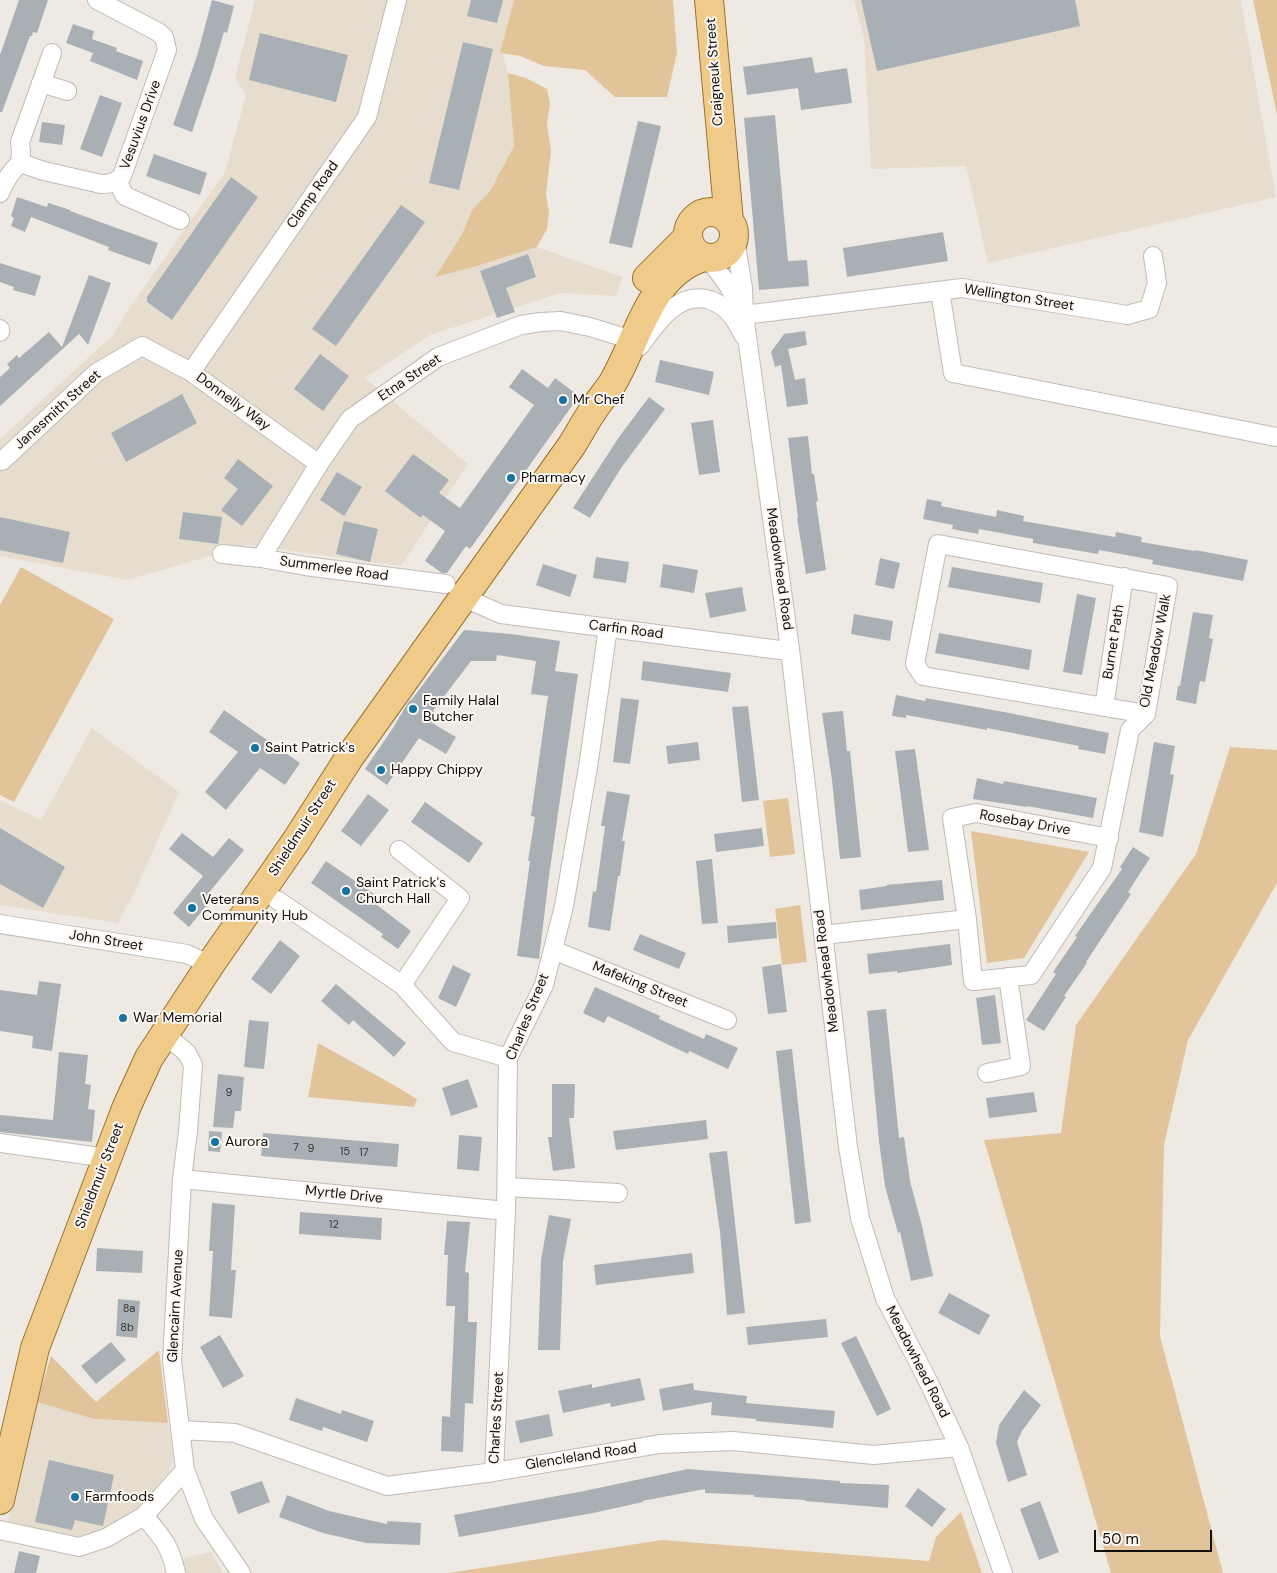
<!DOCTYPE html>
<style>
body{margin:0}
#map{position:relative;width:1277px;height:1573px;overflow:hidden;background:#eeeae3;font-family:"DM Sans",sans-serif}
canvas{display:block}
.scale{position:absolute;left:1094px;top:1530px;width:118px;height:22px;box-sizing:border-box;border:2px solid #110f0d;border-top:0;padding-left:6px;font-size:15px;line-height:18px;white-space:nowrap;color:#110f0d;-webkit-text-stroke:4px #fcf7f0;paint-order:stroke}
</style>
<div id="map">
<canvas width="1277" height="1573"></canvas>
<div class="scale">50 m</div>
</div>
<script>
const ctx = document.querySelector('canvas').getContext('2d');
ctx.lineJoin = 'round';
function paint(path, color) { ctx.fillStyle = color; ctx.fill(path, 'evenodd'); }
function strokePath(path, color, width, dash) { ctx.strokeStyle = color; ctx.lineWidth = width; ctx.lineCap = dash ? 'butt' : 'round'; ctx.setLineDash(dash || []); ctx.stroke(path); }
function write(font, color, halo, rows, align = 'center') {
  ctx.font = font + ' "DM Sans",sans-serif'; ctx.lineWidth = 4; ctx.setLineDash([]); ctx.textBaseline = 'middle'; ctx.strokeStyle = halo; ctx.fillStyle = color; for (const [text, x, y, turn = 0] of rows) {
    ctx.save(); ctx.translate(x, y); ctx.rotate((+turn || 0) * Math.PI / 180); ctx.textAlign = isNaN(turn) ? turn : align; if (halo) ctx.strokeText(text, 0, 0); ctx.fillText(text, 0, 0); ctx.restore();
  }
}
paint(new Path2D(`
 M 255,0 L 514,0 L 501,49 L 508,73 L 514,146 L 490,191 L 472,210 L 462,234 L 435,276 L 477,266 L 537,247 L 623,277 L 616,296 L 560,293 L 430,335 L 365,378 L 468,464 L 401,566 L 248,545 L 127,580 L 0,556 L 0,439 L 114,334 L 124,316 L 225,172 L 246,95 L 235,78 Z
 M 854,0 L 1241,0 L 1276,197 L 988,263 L 966,166 L 871,169 L 864,39 Z
 M 92,728 L 179,792 L 136,889 L 118,923 L 0,905 L 0,800 L 41,820 Z
 M 37,1402 L 94,1419 L 168,1423 L 173,1460 L 169,1471 L 138,1509 L 100,1531 L 82,1537 L 7,1525 Z
 M 211,1552 L 223,1573 L 182,1573 L 183,1558 Z`), '#e6ddcf');
paint(new Path2D(`
 M 514,0 L 673,0 L 677,53 L 667,97 L 615,97 L 585,70 L 544,66 L 520,56 L 500,53 Z
 M 1253,0 L 1277,0 L 1277,115 Z
 M 508,73 L 526,78 L 547,89 L 550,104 L 547,124 L 551,151 L 546,194 L 549,212 L 547,229 L 537,247 L 477,266 L 435,277 L 462,234 L 472,210 L 490,191 L 514,146 Z
 M 21,567 L 114,619 L 14,802 L 0,795 L 0,605 Z
 M 1230,747 L 1277,750 L 1277,883 L 1188,1040 L 1164,1145 L 1160,1336 L 1223,1573 L 1111,1573 L 984,1140 L 1061,1133 L 1076,1025 L 1196,854 Z
 M 788,798 L 795,854 L 770,857 L 763,801 Z
 M 971,831 L 1089,852 L 1024,958 L 987,963 Z
 M 800,905 L 807,962 L 782,965 L 775,909 Z
 M 318,1043 L 392,1084 L 417,1099 L 414,1107 L 308,1097 Z
 M 159,1350 L 168,1423 L 94,1419 L 37,1402 L 51,1356 L 96,1402 Z
 M 961,1512 L 982,1573 L 449,1573 L 662,1540 L 929,1561 L 936,1537 Z`), '#e1c49a');
paint(new Path2D(`
 M 19,0 L 48,0 L 37,33 L 33,32 L 32,36 L 30,36 L 2,112 L 0,112 L 0,55 Z
 M 212,0 L 234,6 L 227,33 L 224,32 L 213,69 L 192,132 L 173,125 L 197,56 Z
 M 471,0 L 503,0 L 497,23 L 467,16 Z
 M 861,0 L 1075,0 L 1080,26 L 877,71 Z
 M 73,24 L 94,31 L 92,39 L 117,48 L 116,51 L 143,61 L 137,80 L 90,61 L 93,53 L 66,43 Z
 M 260,33 L 348,55 L 336,102 L 249,80 Z
 M 463,42 L 493,49 L 459,190 L 429,183 Z
 M 812,57 L 815,73 L 847,68 L 852,103 L 801,110 L 798,88 L 747,95 L 743,67 Z
 M 100,95 L 122,103 L 102,157 L 80,149 Z
 M 775,115 L 788,261 L 807,260 L 809,286 L 759,290 L 744,118 Z
 M 638,121 L 661,126 L 632,248 L 609,243 Z
 M 42,122 L 65,125 L 62,145 L 39,142 Z
 M 154,154 L 207,173 L 200,195 L 146,176 Z
 M 231,177 L 258,197 L 172,320 L 147,302 L 147,297 Z
 M 17,197 L 47,207 L 48,203 L 58,206 L 70,210 L 70,211 L 158,243 L 150,265 L 108,250 L 109,247 L 31,217 L 25,232 L 11,226 L 14,218 L 11,216 Z
 M 401,205 L 425,222 L 336,346 L 312,329 Z
 M 943,232 L 948,261 L 847,277 L 843,248 Z
 M 528,254 L 536,277 L 506,288 L 515,312 L 497,318 L 480,271 Z
 M 0,263 L 41,276 L 35,296 L 13,290 L 14,287 L 0,282 Z
 M 89,275 L 111,283 L 88,345 L 79,334 L 0,406 L 0,377 L 10,368 L 7,364 L 17,355 L 19,358 L 49,332 L 62,347 Z
 M 805,331 L 807,345 L 788,349 L 795,380 L 805,378 L 808,404 L 787,407 L 781,365 L 775,367 L 771,352 L 784,334 Z
 M 320,354 L 349,376 L 323,411 L 294,389 Z
 M 660,360 L 714,372 L 709,395 L 655,382 Z
 M 522,369 L 548,388 L 555,378 L 579,396 L 470,549 L 466,546 L 447,573 L 442,573 L 425,561 L 445,531 L 423,515 L 421,518 L 385,491 L 413,454 L 449,480 L 439,493 L 460,508 L 534,405 L 509,387 Z
 M 182,394 L 197,423 L 126,462 L 111,433 Z
 M 649,397 L 665,409 L 621,468 L 590,518 L 573,508 L 619,437 Z
 M 713,420 L 720,472 L 699,475 L 691,423 Z
 M 808,436 L 812,474 L 814,474 L 818,501 L 816,502 L 826,570 L 806,574 L 797,518 L 798,518 L 788,438 Z
 M 238,459 L 273,486 L 242,526 L 221,510 L 238,489 L 224,478 Z
 M 337,472 L 362,487 L 344,516 L 320,500 Z
 M 927,499 L 942,502 L 941,506 L 996,517 L 997,510 L 1024,516 L 1023,521 L 1115,537 L 1116,532 L 1142,537 L 1141,542 L 1195,551 L 1195,550 L 1248,560 L 1243,581 L 1152,564 L 1153,560 L 1099,550 L 1098,554 L 1033,543 L 1033,539 L 979,529 L 978,534 L 952,529 L 953,525 L 923,519 Z
 M 183,512 L 222,517 L 218,544 L 179,539 Z
 M 0,517 L 70,532 L 63,563 L 0,550 Z
 M 344,521 L 378,529 L 370,562 L 336,554 Z
 M 596,557 L 629,562 L 626,583 L 593,578 Z
 M 880,558 L 900,563 L 894,589 L 875,585 Z
 M 543,564 L 577,575 L 570,597 L 536,585 Z
 M 663,564 L 698,570 L 694,593 L 660,587 Z
 M 952,567 L 1043,583 L 1040,603 L 948,587 Z
 M 742,587 L 746,611 L 710,618 L 705,593 Z
 M 1077,594 L 1096,598 L 1082,675 L 1063,672 Z
 M 1193,612 L 1213,615 L 1209,638 L 1213,639 L 1205,682 L 1200,681 L 1196,704 L 1176,700 L 1178,686 L 1180,686 Z
 M 854,614 L 893,621 L 890,641 L 851,634 Z
 M 464,630 L 511,634 L 560,641 L 555,671 L 578,674 L 549,876 L 539,959 L 517,956 L 530,861 L 528,861 L 535,817 L 531,816 L 548,696 L 531,694 L 536,661 L 497,655 L 496,661 L 471,661 L 433,711 L 437,714 L 432,723 L 456,737 L 446,754 L 419,738 L 387,785 L 365,769 L 393,728 L 409,701 L 412,699 Z
 M 939,633 L 1032,650 L 1029,670 L 935,653 Z
 M 643,661 L 731,673 L 728,692 L 641,680 Z
 M 896,695 L 925,701 L 926,698 L 1004,712 L 1109,733 L 1105,754 L 1078,749 L 1079,746 L 987,728 L 987,730 L 906,715 L 906,718 L 892,716 Z
 M 621,698 L 639,700 L 630,764 L 613,762 Z
 M 748,706 L 759,800 L 742,802 L 732,707 Z
 M 224,710 L 300,763 L 285,785 L 260,768 L 226,810 L 205,792 L 238,752 L 209,732 Z
 M 843,711 L 847,751 L 850,751 L 861,857 L 840,859 L 832,780 L 822,713 Z
 M 698,742 L 700,760 L 668,764 L 666,746 Z
 M 1154,742 L 1175,746 L 1170,774 L 1174,775 L 1163,837 L 1139,832 Z
 M 915,749 L 929,850 L 908,852 L 895,751 Z
 M 977,778 L 1003,784 L 1004,781 L 1097,798 L 1093,818 L 1027,806 L 1027,807 L 973,799 Z
 M 607,791 L 630,795 L 622,841 L 625,841 L 620,876 L 618,876 L 610,931 L 588,927 L 593,891 L 596,892 L 605,826 L 601,826 Z
 M 368,794 L 389,810 L 361,846 L 341,831 Z
 M 425,802 L 483,843 L 469,863 L 411,822 Z
 M 0,828 L 65,867 L 43,908 L 0,884 Z
 M 762,828 L 764,846 L 716,852 L 714,834 Z
 M 182,833 L 213,857 L 229,838 L 244,850 L 207,895 L 212,899 L 189,927 L 173,913 L 203,876 L 169,849 Z
 M 1133,847 L 1150,858 L 1128,892 L 1131,894 L 1086,962 L 1087,963 L 1064,996 L 1066,997 L 1044,1031 L 1026,1020 L 1056,974 L 1053,972 L 1077,937 L 1075,936 L 1122,869 L 1120,867 Z
 M 712,859 L 718,923 L 702,924 L 696,861 Z
 M 326,861 L 381,899 L 377,905 L 411,931 L 398,949 L 381,937 L 383,934 L 311,883 Z
 M 942,880 L 944,900 L 861,910 L 859,890 L 887,886 L 886,885 Z
 M 776,922 L 777,938 L 728,943 L 727,926 Z
 M 640,934 L 686,953 L 679,969 L 633,950 Z
 M 280,940 L 300,956 L 271,994 L 251,979 Z
 M 950,944 L 952,965 L 897,973 L 897,971 L 869,974 L 867,954 Z
 M 781,964 L 787,1012 L 768,1014 L 762,967 Z
 M 453,965 L 471,974 L 456,1007 L 438,998 Z
 M 39,981 L 61,984 L 52,1051 L 32,1048 L 33,1036 L 0,1031 L 0,990 L 37,995 Z
 M 336,984 L 406,1043 L 394,1057 L 353,1020 L 349,1025 L 321,1001 Z
 M 595,987 L 660,1016 L 659,1019 L 704,1039 L 706,1034 L 738,1048 L 728,1069 L 689,1051 L 688,1054 L 608,1016 L 604,1023 L 583,1013 Z
 M 995,995 L 1001,1043 L 982,1045 L 976,998 Z
 M 886,1009 L 899,1138 L 904,1137 L 910,1181 L 922,1226 L 933,1276 L 911,1281 L 900,1232 L 898,1233 L 885,1186 L 879,1141 L 867,1011 Z
 M 249,1020 L 269,1022 L 264,1069 L 244,1067 Z
 M 792,1049 L 811,1222 L 795,1224 L 776,1051 Z
 M 59,1052 L 88,1055 L 85,1084 L 91,1085 L 88,1109 L 95,1110 L 92,1142 L 0,1132 L 0,1115 L 53,1120 Z
 M 218,1074 L 244,1077 L 241,1111 L 235,1111 L 233,1128 L 213,1127 Z
 M 468,1079 L 478,1107 L 451,1116 L 442,1088 Z
 M 552,1084 L 575,1084 L 574,1118 L 569,1118 L 575,1168 L 553,1171 L 548,1137 L 552,1137 Z
 M 1034,1092 L 1037,1112 L 989,1118 L 986,1098 Z
 M 706,1120 L 708,1139 L 616,1150 L 613,1131 Z
 M 209,1131 L 222,1132 L 220,1152 L 208,1151 Z
 M 263,1133 L 399,1144 L 397,1167 L 261,1156 Z
 M 459,1135 L 482,1137 L 479,1171 L 457,1169 Z
 M 727,1151 L 745,1313 L 727,1315 L 720,1232 L 709,1153 Z
 M 212,1203 L 235,1205 L 231,1270 L 236,1270 L 232,1318 L 209,1316 L 213,1251 L 209,1251 Z
 M 300,1212 L 382,1218 L 381,1240 L 299,1234 Z
 M 549,1215 L 571,1219 L 563,1261 L 560,1350 L 538,1350 L 541,1260 Z
 M 447,1221 L 470,1222 L 465,1272 L 469,1273 L 468,1322 L 477,1322 L 473,1404 L 465,1403 L 463,1452 L 441,1451 L 442,1416 L 450,1417 L 455,1306 L 446,1306 L 448,1255 L 444,1255 Z
 M 97,1248 L 143,1251 L 142,1273 L 96,1271 Z
 M 692,1253 L 694,1273 L 596,1285 L 594,1265 Z
 M 949,1293 L 990,1315 L 979,1335 L 938,1313 Z
 M 118,1299 L 140,1301 L 137,1338 L 116,1336 Z
 M 826,1319 L 828,1337 L 748,1345 L 746,1327 Z
 M 220,1335 L 244,1376 L 223,1388 L 200,1347 Z
 M 856,1336 L 891,1409 L 877,1416 L 841,1343 Z
 M 111,1342 L 126,1360 L 96,1384 L 81,1366 Z
 M 640,1378 L 645,1400 L 611,1407 L 610,1403 L 563,1413 L 558,1391 L 592,1384 L 592,1388 Z
 M 693,1383 L 694,1390 L 747,1396 L 746,1403 L 835,1411 L 833,1428 L 756,1421 L 756,1419 L 711,1415 L 712,1402 L 663,1411 L 659,1389 Z
 M 1024,1390 L 1041,1405 L 1022,1431 L 1017,1442 L 1027,1475 L 1008,1482 L 996,1443 L 999,1425 Z
 M 296,1398 L 341,1414 L 342,1410 L 374,1421 L 367,1442 L 323,1427 L 322,1431 L 289,1420 Z
 M 549,1414 L 553,1436 L 520,1443 L 515,1421 Z
 M 49,1460 L 114,1475 L 103,1526 L 75,1520 L 72,1530 L 35,1522 Z
 M 688,1469 L 840,1481 L 840,1483 L 889,1485 L 888,1508 L 805,1501 L 805,1500 L 754,1497 L 754,1495 L 705,1493 L 705,1489 L 642,1501 L 643,1502 L 593,1513 L 459,1537 L 454,1515 L 584,1491 Z
 M 262,1481 L 270,1502 L 238,1514 L 230,1492 Z
 M 918,1488 L 946,1509 L 932,1527 L 905,1506 Z
 M 287,1495 L 329,1511 L 364,1519 L 387,1524 L 387,1521 L 421,1523 L 420,1545 L 366,1543 L 323,1533 L 279,1517 Z
 M 1040,1501 L 1059,1552 L 1039,1560 L 1020,1509 Z
 M 19,1551 L 40,1556 L 36,1573 L 14,1573 Z`), '#a9b0b5');
const street = new Path2D(`
 M 41,83 L 67,91
 M 20,163 L 21,152 L 20,142 L 52,53
 M 117,181 L 125,196 L 180,220
 M 0,193 C 5,180 10,172 20,163 L 44,171 L 101,184 C 110,184 115,183 122,176 L 167,50 L 164,37 L 158,32 L 97,0
 M 734,234 L 743,288 L 744,315 L 790,649 L 848,1147 L 860,1218 L 885,1298 L 928,1381 L 959,1447 L 1003,1573
 M 708,258 L 728,285 L 742,310
 M 940,291 L 953,373 L 1276,437
 M 744,315 L 962,288 L 1127,315 L 1149,309 L 1157,283 L 1153,256
 M 0,329 L 0,332
 M 640,346 C 656,324 678,290 710,300 C 718,303 727,309 732,316 C 737,322 740,329 744,336
 M 191,372 L 367,117 L 397,0
 M 2,461 L 96,373 L 142,346 L 191,372 L 319,464
 M 938,544 L 1168,586 L 1146,714 L 923,676 L 915,664 Z
 M 222,554 L 261,558 L 305,566 L 446,584
 M 261,558 L 319,464 L 350,419 L 438,357 L 521,325 L 541,322 L 561,321 L 590,327 L 632,340
 M 464,596 L 476,603 L 501,614 L 780,650 L 790,649
 M 1104,707 L 1124,577
 M 399,850 L 460,898 L 402,985
 M 277,900 L 402,985 L 453,1042 L 508,1058
 M 967,919 L 952,818 L 976,813 L 1109,838
 M 0,924 L 187,954 L 210,965
 M 823,935 L 967,919 L 973,981 L 1031,975 L 1102,868 L 1130,730 L 1146,714
 M 553,950 L 727,1020
 M 165,1035 L 187,1053 L 193,1065 L 188,1131 L 182,1179 L 172,1361 L 185,1470 L 204,1519 L 241,1573
 M 987,1073 L 1021,1066 L 1008,977
 M 0,1143 L 107,1158
 M 182,1179 L 506,1211
 M 507,1187 L 618,1193
 M 181,1430 L 235,1433 L 387,1486 L 494,1472 L 660,1444 L 733,1441 L 874,1455 L 959,1447
 M 494,1472 L 506,1211 L 508,1058 L 544,985 L 564,906 L 588,767 L 608,628
 M 144,1516 C 162,1537 170,1545 176,1573
 M 0,1530 L 79,1547 L 106,1538 L 144,1516 L 185,1470`);
const primary = new Path2D(`
 M 709,0 L 729,221
 M688 235a23 23 0 1 1 46 0a23 23 0 1 1-46 0Z
 M 647,278 L 688,237
 M 0,1500 L 35,1348 L 127,1106 L 149,1058 L 210,965 L 296,841 L 349,758 L 572,445 C 579,434 585,422 592,412 C 598,402 606,393 612,384 C 638,341 649,273 704,257`);
strokePath(street, '#c0bbb5', 20);
strokePath(primary, '#9a722b', 30);
strokePath(street, '#fff', 18);
strokePath(primary, '#efca89', 28);
for (const [x, y, r, color] of [
 [563,400,5,"#1673a1"],
 [511,478,5,"#1673a1"],
 [413,709,5,"#1673a1"],
 [255,748,5,"#1673a1"],
 [381,770,5,"#1673a1"],
 [346,891,5,"#1673a1"],
 [192,908,5,"#1673a1"],
 [123,1018,5,"#1673a1"],
 [215,1142,5,"#1673a1"],
 [75,1497,5,"#1673a1"]
]) { const dot = new Path2D(); dot.arc(x, y, r, 0, 2 * Math.PI); ctx.fillStyle = color; ctx.fill(dot); strokePath(dot, '#fcf7f0', 2); }
write('11px', '#373737', null, [
 ["9",229,1093],
 ["7",296,1148],
 ["9",311,1149],
 ["15",345,1152],
 ["17",364,1153],
 ["12",334,1225],
 ["8a",129,1309],
 ["8b",127,1328]
]);
write('14px', '#110f0d', '#fcf7f0', [
 ["Craigneuk Street",715,72,-94],
 ["Vesuvius Drive",141,125,-70],
 ["Clamp Road",313,195,-55],
 ["Wellington Street",1019,298,9],
 ["Etna Street",410,378,-34],
 ["Donnelly Way",233,402,36],
 ["Janesmith Street",58,410,-42],
 ["Summerlee Road",334,569,8],
 ["Meadowhead Road",779,569,82],
 ["Carfin Road",626,630,7],
 ["Burnet Path",1114,642,-81],
 ["Old Meadow Walk",1156,651,-79],
 ["Rosebay Drive",1025,823,10],
 ["Shieldmuir Street",303,828,-57],
 ["John Street",106,941,9],
 ["Meadowhead Road",827,971,-97],
 ["Mafeking Street",640,985,22],
 ["Charles Street",528,1017,-68],
 ["Shieldmuir Street",100,1176,-69],
 ["Myrtle Drive",344,1195,6],
 ["Glencairn Avenue",176,1306,-87],
 ["Meadowhead Road",917,1362,63],
 ["Charles Street",497,1418,-87],
 ["Glencleland Road",581,1457,-9]
]);
write('14px', '#110f0d', '#fcf7f0', [
 ["Mr Chef",573,400],
 ["Pharmacy",521,478],
 ["Family Halal",423,701],
 ["Butcher",423,717],
 ["Saint Patrick's",265,748],
 ["Happy Chippy",391,770],
 ["Saint Patrick's",356,883],
 ["Church Hall",356,899],
 ["Veterans",202,900],
 ["Community Hub",202,916],
 ["War Memorial",133,1018],
 ["Aurora",225,1142],
 ["Farmfoods",85,1497]
], 'left');
</script>
